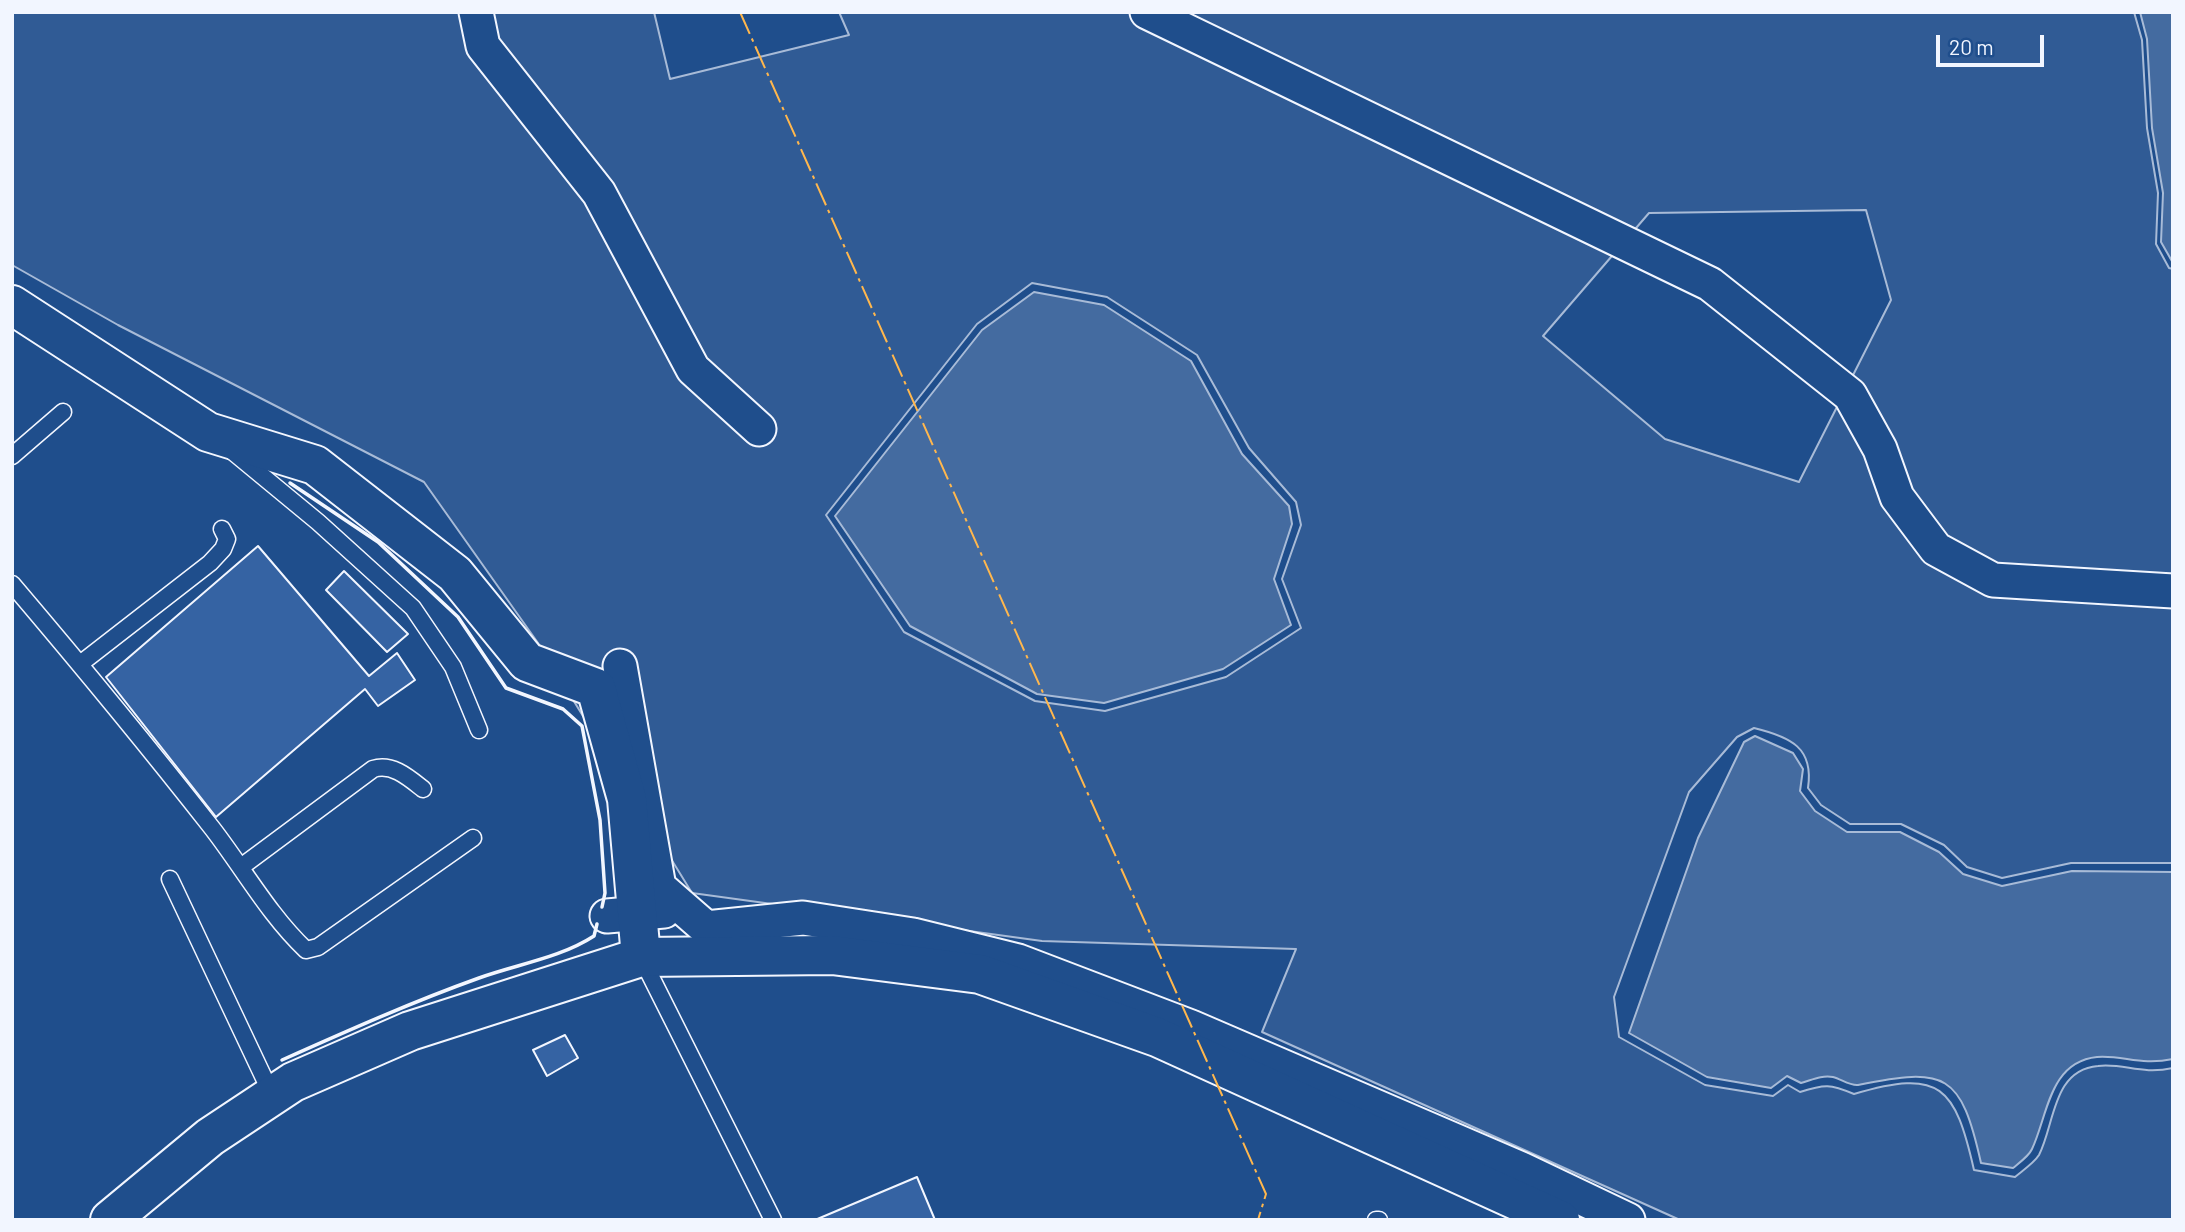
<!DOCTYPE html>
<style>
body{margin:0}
#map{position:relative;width:2185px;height:1232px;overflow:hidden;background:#1f4e8c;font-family:Barlow,sans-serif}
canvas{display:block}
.frame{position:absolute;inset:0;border:14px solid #f2f6ff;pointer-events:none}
.scale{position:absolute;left:1936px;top:35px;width:108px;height:32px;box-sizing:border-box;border:4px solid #f2f6ff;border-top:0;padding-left:9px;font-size:21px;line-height:24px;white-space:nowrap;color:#f2f6ff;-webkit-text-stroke:5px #1f4e8c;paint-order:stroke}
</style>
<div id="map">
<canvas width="2185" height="1232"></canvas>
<div class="frame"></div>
<div class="scale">20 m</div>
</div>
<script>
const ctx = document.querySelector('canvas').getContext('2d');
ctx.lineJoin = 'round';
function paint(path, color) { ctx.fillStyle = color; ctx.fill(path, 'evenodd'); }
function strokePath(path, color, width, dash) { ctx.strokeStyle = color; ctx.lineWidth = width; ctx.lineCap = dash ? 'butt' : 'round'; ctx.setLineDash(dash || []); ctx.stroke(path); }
const green = new Path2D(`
 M 12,12 L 654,12 L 670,79 L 849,35 L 839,12 L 2134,12 L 2142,40 L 2147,128 L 2158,193 L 2156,244 L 2169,268 L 2173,269 L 2173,863 L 2071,863 L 2002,878 L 1967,867 L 1944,845 L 1901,824 L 1850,824 L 1821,805 L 1808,788 C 1814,748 1791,737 1754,728 L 1737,737 L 1689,792 L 1614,997 L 1619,1037 L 1705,1085 L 1773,1096 L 1788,1085 L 1800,1092 C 1825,1084 1830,1084 1854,1094 C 1941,1068 1955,1087 1974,1170 L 2015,1177 C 2022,1171 2034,1163 2039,1155 C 2055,1124 2052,1070 2098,1066 C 2125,1063 2140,1075 2173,1068 L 2173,1220 L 1680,1220 L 1262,1032 L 1296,949 L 1042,941 L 692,893 L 538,643 L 424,482 L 118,325 L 12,265 ZM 1866,210 L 1891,300 L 1799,482 L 1665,439 L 1543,336 L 1649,213 ZM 1032,283 L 1107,297 L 1197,355 L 1249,448 L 1296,502 L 1301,525 L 1282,579 L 1301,628 L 1226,677 L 1105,711 L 1035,701 L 904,632 L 826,515 L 977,324 Z`);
paint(green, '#305b95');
strokePath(green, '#a8bbd7', 2);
const water = new Path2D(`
 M 2140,12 L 2173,12 L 2173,263 L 2161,242 L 2163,193 L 2152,128 L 2147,39 Z
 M 1034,292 L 1104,305 L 1191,361 L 1242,454 L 1289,506 L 1292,524 L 1274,579 L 1291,625 L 1223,669 L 1104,703 L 1037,694 L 910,626 L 835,516 L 982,330 Z
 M 1755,736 L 1793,753 L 1803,769 L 1800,791 L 1815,811 L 1847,832 L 1900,832 L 1939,852 L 1963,874 L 2002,886 L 2072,871 L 2173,872 L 2173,1059 C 2140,1066 2124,1055 2097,1057 C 2049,1062 2048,1115 2032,1149 C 2029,1156 2019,1163 2013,1168 L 1981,1163 C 1961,1073 1946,1067 1858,1085 C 1850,1086 1841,1079 1833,1077 C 1821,1075 1812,1080 1801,1083 L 1787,1076 L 1771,1088 L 1707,1077 L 1629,1033 L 1698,838 L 1744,742 Z`);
paint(water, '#446ba0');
strokePath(water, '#a8bbd7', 2);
const building = new Path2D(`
 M 258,546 L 369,676 L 397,653 L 415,680 L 378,706 L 365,689 L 216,817 L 106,677 Z
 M 344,571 L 408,634 L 387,652 L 326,590 Z
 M 565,1035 L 578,1058 L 547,1076 L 533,1050 Z
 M 917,1177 L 935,1220 L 815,1220 Z`);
paint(building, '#3563a3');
strokePath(building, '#f2f6ff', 2);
const lane = new Path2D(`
 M 232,451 L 318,522 L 413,608 L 453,667 L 479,730
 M 12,456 L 63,412
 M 12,584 C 80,664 147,745 212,828 C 243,868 269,915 306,950 L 318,947 L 473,838
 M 80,664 L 210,563 L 223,549 L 227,539 L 222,529
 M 241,867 L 373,769 C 392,763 408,777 423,789
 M 170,879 L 272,1095
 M 642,959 L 773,1220
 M 1376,1220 L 1379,1220`);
const street = new Path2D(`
 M 476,12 L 483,46 L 599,193 L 693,369 L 759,429
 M 1147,12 L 1710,284 L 1850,395 L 1880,449 L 1897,497 L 1936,549 L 1993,580 L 2173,591
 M 620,666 L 659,887 L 706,928 L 803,918 L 913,935 L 1018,961 L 1191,1027 L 1521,1169 L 1628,1220
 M 607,916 L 664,911`);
const secondary = new Path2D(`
 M 12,305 L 208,432 L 315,465 L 455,574 L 527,662 L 596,688 L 627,799 L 641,957
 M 110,1220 L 210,1137 L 293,1082 L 410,1031 L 641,957 L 832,955 L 980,974 L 1157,1037 L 1560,1220`);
strokePath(lane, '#f2f6ff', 19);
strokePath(street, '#f2f6ff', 37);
strokePath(secondary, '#f2f6ff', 42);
strokePath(lane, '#1f4e8c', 16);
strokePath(street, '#1f4e8c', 33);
strokePath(secondary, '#1f4e8c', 38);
strokePath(new Path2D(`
 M 290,483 L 378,542 L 458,617 L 506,688 L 563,709 L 582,726 L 600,820 L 605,893 L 602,907
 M 282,1060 C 347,1031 412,1002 479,978 C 518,964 560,958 594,936 L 597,924`), '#f2f6ff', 3.5);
strokePath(new Path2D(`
 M 740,12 L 1266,1194 L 1258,1220`), '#ffb74d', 2, [24, 5, 3.5, 5]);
</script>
